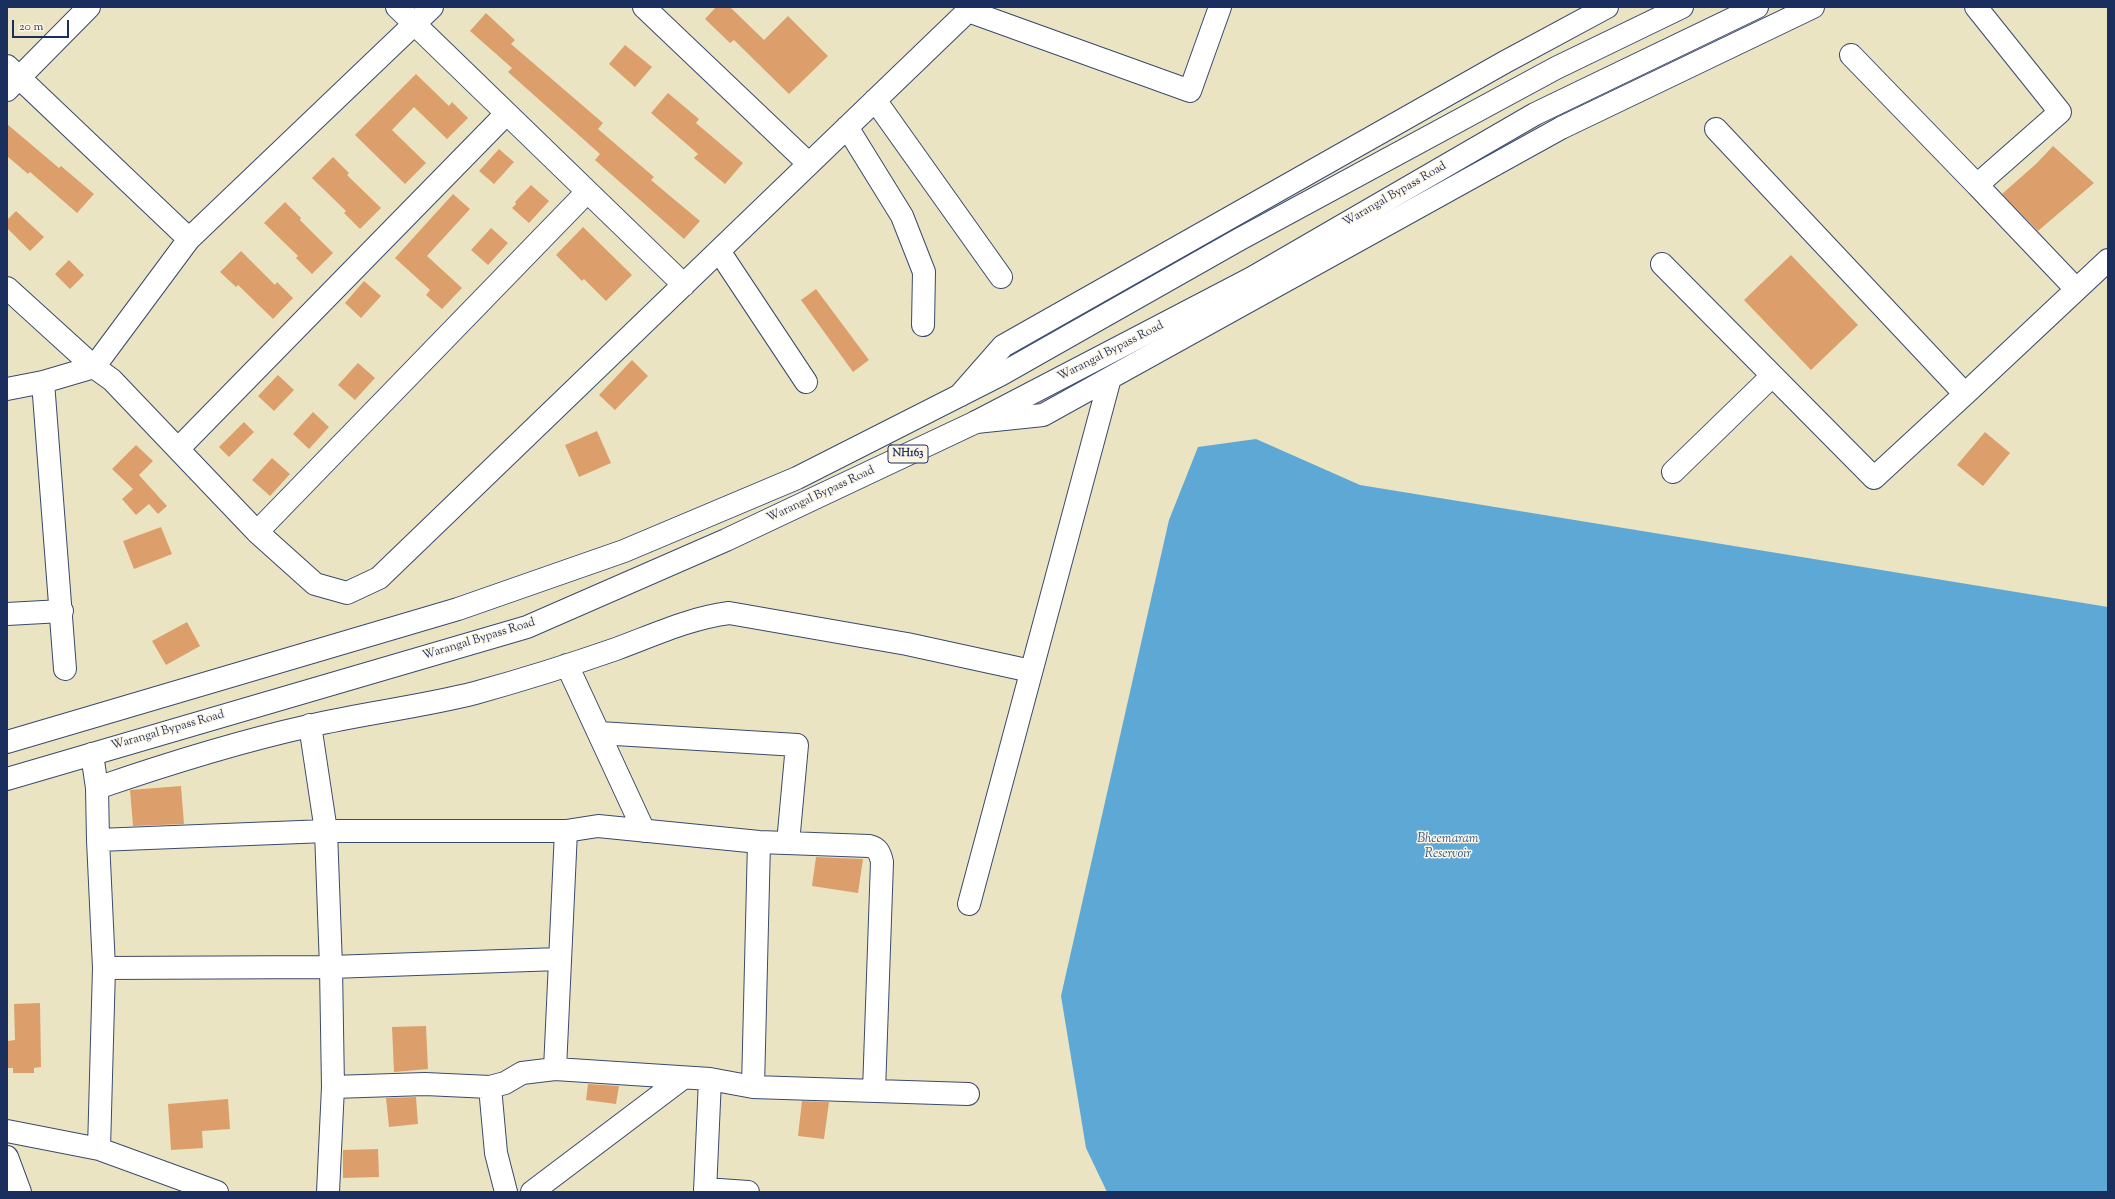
<!DOCTYPE html>
<style>
body{margin:0}
#map{position:relative;width:2115px;height:1199px;overflow:hidden;background:#ebe4c3;font-family:"Sorts Mill Goudy",serif}
canvas{display:block}
.frame{position:absolute;inset:0;border:8px solid #1b2f5e;pointer-events:none}
.scale{position:absolute;left:12px;top:20px;width:57px;height:18px;box-sizing:border-box;border:2px solid #1b2f5e;border-top:0;padding-left:5px;font-size:12px;line-height:14px;white-space:nowrap;color:#1b2f5e;-webkit-text-stroke:3px #fcf5e5;paint-order:stroke}
</style>
<div id="map">
<canvas width="2115" height="1199"></canvas>
<div class="frame"></div>
<div class="scale">20 m</div>
</div>
<script>
const ctx = document.querySelector('canvas').getContext('2d');
ctx.lineJoin = 'round';
function paint(path, color) { ctx.fillStyle = color; ctx.fill(path, 'evenodd'); }
function strokePath(path, color, width, dash) { ctx.strokeStyle = color; ctx.lineWidth = width; ctx.lineCap = dash ? 'butt' : 'round'; ctx.setLineDash(dash || []); ctx.stroke(path); }
function write(font, color, halo, rows, align = 'center') {
  ctx.font = font + ' "Sorts Mill Goudy",serif'; ctx.lineWidth = 3; ctx.setLineDash([]); ctx.textBaseline = 'middle'; ctx.strokeStyle = halo; ctx.fillStyle = color; for (const [text, x, y, turn = 0] of rows) {
    ctx.save(); ctx.translate(x, y); ctx.rotate((+turn || 0) * Math.PI / 180); ctx.textAlign = isNaN(turn) ? turn : align; if (halo) ctx.strokeText(text, 0, 0); ctx.fillText(text, 0, 0); ctx.restore();
  }
}
paint(new Path2D(`
 M 1256,439 L 1360,485 L 2108,607 L 2108,1192 L 1107,1192 L 1086,1148 L 1061,996 L 1169,520 L 1198,447 Z`), '#5da8d5');
paint(new Path2D(`
 M 716,7 L 730,7 L 764,40 L 788,16 L 828,56 L 789,94 L 734,40 L 730,43 L 705,19 Z
 M 486,13 L 515,40 L 511,44 L 603,123 L 598,129 L 654,177 L 651,180 L 700,221 L 684,239 L 595,160 L 600,154 L 508,72 L 512,68 L 470,31 Z
 M 625,45 L 652,67 L 635,87 L 609,64 Z
 M 416,74 L 449,106 L 452,102 L 468,118 L 447,139 L 414,107 L 392,130 L 426,163 L 405,184 L 355,135 Z
 M 668,93 L 699,119 L 696,123 L 743,163 L 725,184 L 694,158 L 698,154 L 651,113 Z
 M 7,124 L 59,168 L 61,166 L 94,194 L 77,213 L 30,172 L 28,174 L 7,156 Z
 M 2053,146 L 2094,183 L 2038,231 L 2002,194 L 2037,163 Z
 M 499,149 L 514,162 L 494,184 L 479,171 Z
 M 333,157 L 349,173 L 347,175 L 381,208 L 360,229 L 344,213 L 346,211 L 312,178 Z
 M 531,185 L 549,201 L 529,223 L 512,208 L 516,204 L 515,202 Z
 M 453,194 L 470,209 L 427,256 L 462,288 L 442,309 L 426,295 L 430,290 L 395,258 Z
 M 285,202 L 301,218 L 300,220 L 333,253 L 312,274 L 296,258 L 298,256 L 264,223 Z
 M 16,211 L 44,237 L 30,251 L 7,228 L 7,220 Z
 M 583,227 L 632,275 L 606,301 L 584,279 L 582,281 L 556,255 Z
 M 491,228 L 508,243 L 488,265 L 471,250 Z
 M 241,251 L 275,285 L 277,282 L 293,298 L 273,319 L 238,285 L 236,287 L 220,272 Z
 M 1791,255 L 1858,325 L 1811,370 L 1744,300 Z
 M 69,260 L 84,275 L 70,289 L 55,274 Z
 M 364,281 L 381,296 L 361,318 L 345,303 Z
 M 816,289 L 869,360 L 853,372 L 801,300 Z
 M 632,360 L 648,376 L 615,410 L 599,395 Z
 M 358,363 L 375,378 L 355,400 L 338,385 Z
 M 278,375 L 294,390 L 274,411 L 258,396 Z
 M 313,412 L 329,427 L 309,449 L 293,434 Z
 M 244,422 L 254,432 L 229,457 L 219,447 Z
 M 597,431 L 611,463 L 579,477 L 565,445 Z
 M 1985,432 L 2010,453 L 1983,486 L 1957,465 Z
 M 136,445 L 153,461 L 139,475 L 167,506 L 158,514 L 149,504 L 136,515 L 122,499 L 133,489 L 112,469 Z
 M 272,458 L 290,474 L 270,496 L 252,480 Z
 M 161,527 L 172,554 L 134,569 L 123,541 Z
 M 187,622 L 200,646 L 166,665 L 152,641 Z
 M 181,786 L 184,824 L 133,826 L 130,790 Z
 M 816,857 L 863,859 L 858,893 L 812,886 Z
 M 40,1003 L 41,1067 L 34,1068 L 34,1073 L 13,1073 L 13,1068 L 7,1068 L 7,1041 L 15,1040 L 14,1004 Z
 M 426,1026 L 428,1069 L 394,1072 L 392,1027 Z
 M 588,1084 L 619,1086 L 616,1104 L 586,1100 Z
 M 416,1097 L 418,1124 L 389,1127 L 386,1098 Z
 M 228,1099 L 230,1129 L 202,1131 L 203,1148 L 171,1150 L 168,1104 Z
 M 802,1101 L 829,1102 L 824,1139 L 798,1136 Z
 M 378,1149 L 379,1177 L 343,1178 L 343,1150 Z`), '#dc9f6c');
const minor = new Path2D(`
 M 397,7 L 684,285
 M 644,7 L 809,164
 M 1976,7 L 2060,112 L 1977,185 L 2076,289
 M 968,11 L 1190,91 L 1220,7
 M 1851,55 L 1977,185
 M 7,66 L 189,239
 M 7,90 L 89,7
 M 875,100 L 1001,277
 M 847,127 L 902,216 L 924,272 L 923,325
 M 1716,129 L 1965,394 L 2108,260
 M 719,251 L 806,382
 M 1662,264 L 1874,478 L 1965,394
 M 7,288 L 94,367 L 112,380 L 257,532 L 315,584 L 347,593 L 379,578 L 972,7
 M 43,382 L 65,669
 M 7,389 L 43,382 L 94,367 L 189,239 L 432,7
 M 960,395 L 1003,346 L 1505,62 L 1607,7
 M 976,422 L 1043,415 L 1561,128 L 1813,7
 M 178,449 L 506,114
 M 1673,472 L 1772,376
 M 257,532 L 587,192
 M 7,614 L 62,611
 M 567,665 L 644,831
 M 310,725 L 326,831 L 331,967 L 333,1087 L 328,1192
 M 599,733 L 797,745 L 788,843
 M 92,754 L 97,788 L 98,840 L 104,968 L 99,1149
 M 97,788 C 167,764 237,742 309,726 C 364,713 420,707 475,693 C 522,680 570,665 616,649 C 654,635 690,618 729,613 L 907,644 L 1031,671
 M 98,840 L 326,831 L 566,831 L 598,826 L 759,842 L 869,846 C 878,848 880,853 882,862 L 874,1091
 M 969,904 L 1110,378
 M 104,968 L 331,967 L 559,959
 M 555,1069 L 566,831
 M 333,1087 L 425,1084 L 490,1087 L 505,1083 L 522,1073 L 555,1069 L 710,1079 L 753,1087 L 968,1094
 M 490,1087 L 496,1153 L 506,1192
 M 753,1087 L 759,842
 M 7,1131 L 99,1149 L 217,1192
 M 7,1157 L 20,1192
 M 705,1189 L 748,1192
 M 532,1192 L 683,1078
 M 705,1192 L 710,1079`);
const highway = new Path2D(`
 M 7,742 L 458,609 L 624,551 L 797,478 L 1000,375 L 1240,239 L 1556,68 L 1682,7
 M 7,779 L 527,627 L 726,540 L 976,422 L 1252,278 L 1535,114 L 1757,7`);
strokePath(minor, '#3a4a6d', 24);
strokePath(highway, '#3a4a6d', 24);
strokePath(minor, '#fff', 22);
strokePath(highway, '#fff', 22);
for (const [x, y, w] of [
 [908,454,40]
]) { const box = new Path2D(); box.roundRect(x - w / 2, y - 9, w, 18, 3); ctx.fillStyle = '#fcf5e5'; ctx.fill(box); strokePath(box, '#1b2f5e', 1); }
write('bold 11px', '#1b2f5e', null, [
 ["NH163",908,454]
]);
write('12px', '#1b2f5e', '#fcf5e5', [
 ["Warangal Bypass Road",1395,195,-30],
 ["Warangal Bypass Road",1111,352,-27],
 ["Warangal Bypass Road",821,495,-25],
 ["Warangal Bypass Road",479,640,-17],
 ["Warangal Bypass Road",168,731,-16]
]);
write('italic 13px', '#325988', '#fcf5e5', [
 ["Bheemaram",1448,840],
 ["Reservoir",1448,855]
]);
</script>
